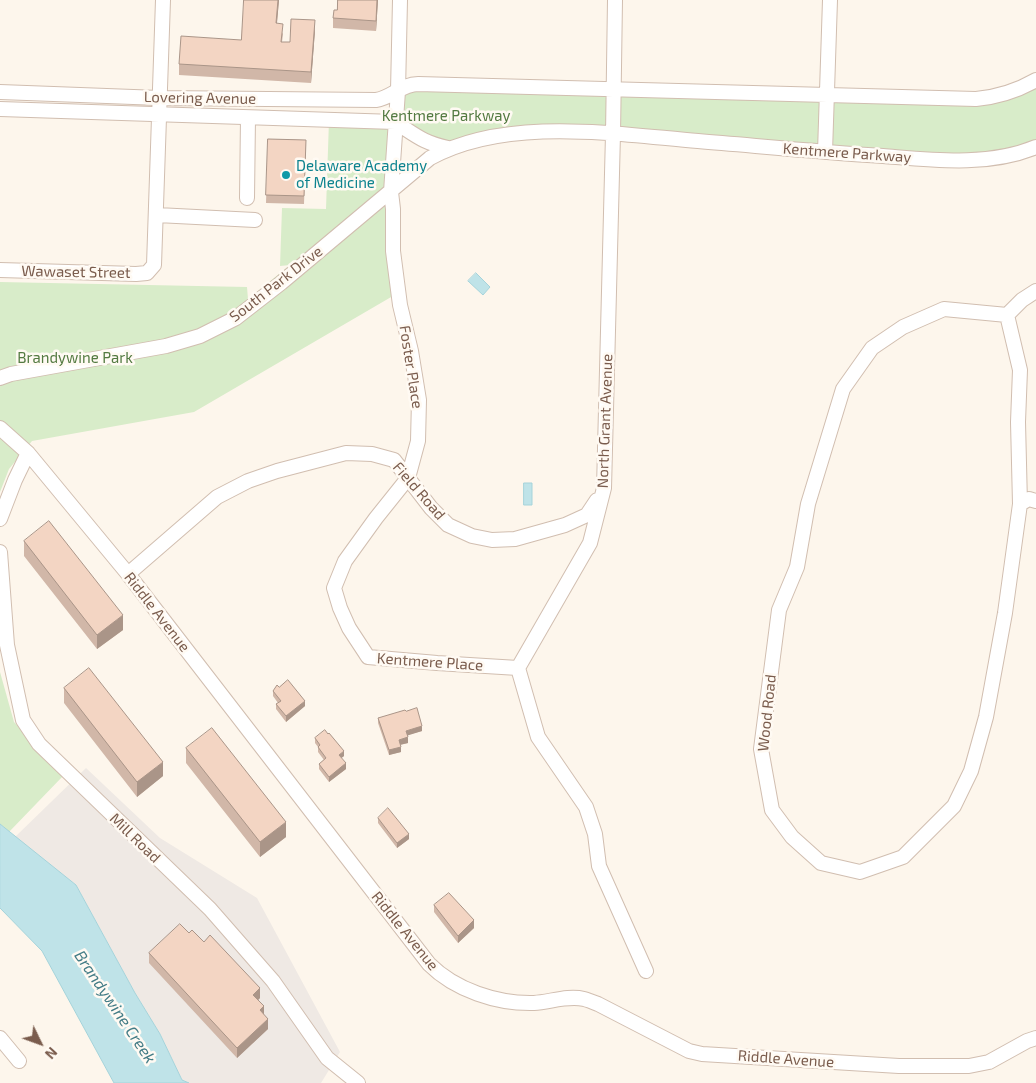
<!DOCTYPE html>
<style>
body{margin:0}
#map{position:relative;width:1036px;height:1083px;overflow:hidden;background:#fdf6ec;font-family:"Exo 2",sans-serif}
canvas{display:block}
.north{position:absolute;left:15px;top:1018px;width:50px;height:50px;-webkit-text-stroke:4px #fffaf3;paint-order:stroke;rotate:132deg;font-size:14px;font-weight:700;line-height:20px;text-align:center;color:#7a5c4d}
.north::after{content:'';display:block;margin:auto;width:18px;height:22px;background:#7a5c4d;clip-path:polygon(50% 0,100% 100%,50% 72%,0 100%)}
</style>
<div id="map">
<canvas width="1036" height="1083"></canvas>
<div class="north">N</div>
</div>
<script>
const ctx = document.querySelector('canvas').getContext('2d');
ctx.lineJoin = 'round';
function paint(path, color) { ctx.fillStyle = color; ctx.fill(path, 'evenodd'); }
function strokePath(path, color, width, dash) { ctx.strokeStyle = color; ctx.lineWidth = width; ctx.lineCap = dash ? 'butt' : 'round'; ctx.setLineDash(dash || []); ctx.stroke(path); }
function write(font, color, halo, rows, align = 'center') {
  ctx.font = font + ' "Exo 2",sans-serif'; ctx.lineWidth = 5; ctx.setLineDash([]); ctx.textBaseline = 'middle'; ctx.strokeStyle = halo; ctx.fillStyle = color; for (const [text, x, y, turn = 0] of rows) {
    ctx.save(); ctx.translate(x, y); ctx.rotate((+turn || 0) * Math.PI / 180); ctx.textAlign = isNaN(turn) ? turn : align; if (halo) ctx.strokeText(text, 0, 0); ctx.fillText(text, 0, 0); ctx.restore();
  }
}
paint(new Path2D(`
 M 86,768 L 160,838 L 257,898 L 340,1052 L 321,1083 L 189,1083 L 182,1080 L 160,1034 L 135,993 L 76,885 L 15,837 Z`), '#efe9e4');
paint(new Path2D(`
 M 1036,80 L 1036,147 L 990,158 L 560,131 L 448,148 L 396,122 L 398,293 L 194,412 L 32,441 L 9,469 L 0,492 L 0,282 L 247,287 L 248,299 L 290,265 L 280,266 L 282,208 L 326,209 L 329,120 L 395,122 L 406,86 L 976,99 Z
 M 0,672 L 14,722 L 63,776 L 9,832 L 0,824 Z`), '#d8ecc9');
const water = new Path2D(`
 M 476,273 L 490,287 L 483,295 L 468,281 Z
 M 524,483 L 532,483 L 532,505 L 524,505 Z
 M 0,824 L 76,885 L 135,993 L 160,1034 L 182,1080 L 189,1083 L 114,1083 L 42,951 L 0,908 Z`);
paint(water, '#bfe3e8');
strokePath(water, '#a5d3da', 1);
const street = new Path2D(`
 M 400,0 L 398,91 L 391,192 L 393,209 L 393,251 L 400,305 L 411,351 L 419,400 L 418,441 L 408,478 L 376,518 L 345,561 L 334,588 L 340,608 L 349,628 L 368,657 L 437,663 L 518,668
 M 615,0 L 613,134 L 604,488 L 590,543 L 518,668 L 538,737 L 586,807 L 595,834 L 599,866 L 646,971
 M 0,92 L 160,98 L 376,100 C 391,98 402,84 418,84 L 976,99 C 997,97 1017,91 1036,80
 M 0,109 L 395,122 C 417,136 422,142 448,148
 M 825,152 L 830,0
 M 247,198 L 248,118
 M 157,215 L 255,220
 M 0,270 L 136,274 L 147,273 L 154,265 L 163,0
 M 1007,315 L 1020,370 L 1018,422 L 1020,504 L 1005,613 L 986,717 L 971,771 L 954,806 L 903,857 L 860,872 L 821,863 L 792,837 L 772,810 L 761,749 L 779,610 L 797,567 L 808,504 L 843,389 L 872,348 L 903,327 L 944,309 L 1007,315 L 1022,300 L 1036,291
 M 0,378 L 11,374 L 166,346 L 200,336 L 236,318 L 281,283 L 430,158 C 507,116 614,134 698,141 C 759,146 821,152 883,156 C 933,160 988,167 1036,147
 M 0,428 L 28,453 L 128,574 L 429,964 C 455,990 497,1004 534,1003 C 550,1002 568,995 584,999 C 588,1000 593,1002 598,1004 L 689,1051 L 702,1054 L 899,1066 L 969,1066 L 989,1062 L 1027,1041 L 1036,1038
 M 1020,504 L 1029,499 L 1036,501
 M 0,519 L 15,480 L 28,453
 M 0,552 L 7,645 L 23,720 L 39,744 L 210,909 L 273,981 L 327,1058 L 358,1083
 M 128,574 L 217,497 L 248,481 L 277,471 L 346,453 L 372,454 L 394,460 L 431,508 L 448,525 L 472,536 L 492,540 L 515,539 L 565,525 L 587,515 L 597,500
 M 0,1038 L 19,1061`);
strokePath(street, '#d1beb0', 16);
strokePath(street, '#fff', 14);
paint(new Path2D(`
 M 279,0 L 277,23 L 283,34 L 282,42 L 290,42 L 315,30 L 311,83 L 179,75 L 179,64 L 241,40 Z
 M 345,0 L 378,0 L 376,31 L 333,28 L 333,18 L 337,10 Z
 M 268,139 L 306,140 L 304,204 L 266,203 Z
 M 24,541 L 123,630 L 97,649 L 24,556 Z
 M 279,687 L 305,706 L 286,722 L 276,709 L 276,704 L 278,703 L 273,696 L 273,691 Z
 M 64,688 L 163,776 L 137,797 L 64,703 Z
 M 406,711 L 422,731 L 407,735 L 408,743 L 400,745 L 401,752 L 389,755 L 378,723 L 378,718 Z
 M 315,738 L 344,756 L 341,758 L 346,769 L 329,782 L 319,769 L 319,764 L 324,760 L 318,752 L 318,747 L 315,743 Z
 M 186,748 L 286,837 L 260,857 L 186,763 Z
 M 378,818 L 409,839 L 397,848 L 378,823 Z
 M 434,905 L 474,928 L 458,943 L 434,912 Z
 M 189,933 L 260,998 L 258,1000 L 264,1015 L 268,1029 L 237,1058 L 149,963 L 149,953 Z`), '#d1b7a8');
paint(new Path2D(`
 M 278,0 L 279,0 L 276,33 L 276,23 Z
 M 377,0 L 378,0 L 376,31 L 376,21 Z
 M 315,20 L 315,30 L 311,83 L 311,72 Z
 M 123,615 L 123,630 L 97,649 L 97,635 Z
 M 305,701 L 305,706 L 286,722 L 286,716 Z
 M 422,726 L 422,731 L 406,736 L 406,731 Z
 M 408,737 L 408,743 L 399,745 L 399,740 Z
 M 401,747 L 401,752 L 389,755 L 389,750 Z
 M 344,751 L 344,756 L 339,760 L 339,755 Z
 M 163,762 L 163,776 L 137,797 L 137,782 Z
 M 346,763 L 346,769 L 329,782 L 329,777 Z
 M 286,822 L 286,837 L 260,857 L 260,842 Z
 M 409,834 L 409,839 L 397,848 L 397,843 Z
 M 474,920 L 474,928 L 458,943 L 458,936 Z
 M 260,988 L 260,998 L 253,1005 L 253,995 Z
 M 264,1006 L 264,1016 L 260,1010 Z
 M 268,1019 L 268,1029 L 237,1058 L 237,1048 Z`), '#aa9588');
const building = new Path2D(`
 M 244,0 L 278,0 L 276,23 L 283,24 L 281,42 L 290,42 L 291,19 L 315,20 L 311,72 L 179,64 L 181,36 L 241,40 Z
 M 338,0 L 377,0 L 376,21 L 333,18 L 334,10 L 337,10 Z
 M 268,139 L 306,140 L 304,196 L 266,195 Z
 M 49,521 L 123,615 L 97,635 L 24,541 Z
 M 89,668 L 163,762 L 137,782 L 64,688 Z
 M 288,680 L 305,701 L 286,716 L 276,704 L 281,701 L 273,691 L 277,685 L 279,687 Z
 M 417,708 L 422,726 L 406,731 L 408,737 L 399,740 L 401,747 L 389,750 L 378,718 L 405,710 L 406,711 Z
 M 212,728 L 286,822 L 260,842 L 186,748 Z
 M 325,730 L 328,734 L 329,733 L 344,751 L 339,755 L 346,763 L 329,777 L 319,764 L 326,758 L 318,747 L 320,745 L 315,738 Z
 M 388,808 L 409,834 L 397,843 L 378,818 Z
 M 449,893 L 474,920 L 458,936 L 434,905 Z
 M 180,924 L 189,933 L 192,930 L 204,942 L 210,935 L 260,988 L 253,995 L 264,1006 L 260,1010 L 268,1019 L 237,1048 L 149,953 Z`);
paint(building, '#f3d5c3');
strokePath(building, '#aa9588', 1);
for (const [x, y, r, color] of [
 [286,175,5,"#0f9aa8"]
]) { const dot = new Path2D(); dot.arc(x, y, r, 0, 2 * Math.PI); ctx.fillStyle = color; ctx.fill(dot); strokePath(dot, '#fffaf3', 2); }
write('15px', '#7a5c4d', '#fffaf3', [
 ["Lovering Avenue",200,98,1],
 ["Kentmere Parkway",847,153,4],
 ["Wawaset Street",76,272,1],
 ["South Park Drive",276,284,-38],
 ["Foster Place",411,367,81],
 ["North Grant Avenue",605,421,-88],
 ["Field Road",419,491,49],
 ["Riddle Avenue",157,612,52],
 ["Kentmere Place",430,662,4],
 ["Wood Road",767,713,-84],
 ["Mill Road",135,838,44],
 ["Riddle Avenue",405,931,51],
 ["Riddle Avenue",786,1059,4]
]);
write('15px', '#537a41', '#fffaf3', [
 ["Kentmere Parkway",446,116],
 ["Brandywine Park",75,358]
]);
write('15px', '#0d838f', '#fffaf3', [
 ["Delaware Academy",296,166],
 ["of Medicine",296,183]
], 'left');
write('italic 16px', '#437c86', '#fffaf3', [
 ["Brandywine Creek",115,1007,56]
]);
</script>
